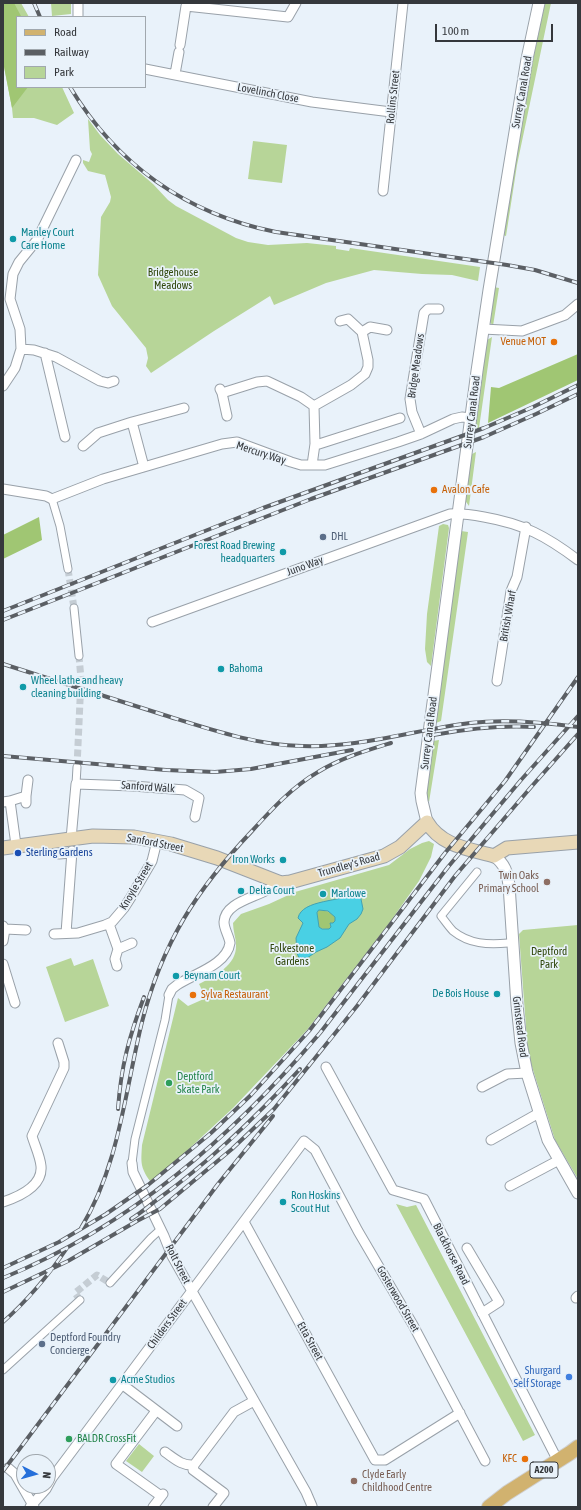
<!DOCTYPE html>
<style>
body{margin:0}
#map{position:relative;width:581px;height:1510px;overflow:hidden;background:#e9f2fa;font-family:"Asap Condensed",sans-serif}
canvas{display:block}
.frame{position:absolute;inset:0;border:4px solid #35383c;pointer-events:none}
.legend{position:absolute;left:16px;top:16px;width:130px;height:72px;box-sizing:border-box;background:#e9f2fa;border:1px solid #a1a8ae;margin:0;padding:5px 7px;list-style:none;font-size:12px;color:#35383c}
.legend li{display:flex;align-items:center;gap:8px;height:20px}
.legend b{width:20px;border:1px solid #a1a8ae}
.north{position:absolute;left:16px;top:1454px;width:40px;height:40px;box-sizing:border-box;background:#e9f2fa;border:1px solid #a1a8ae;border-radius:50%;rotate:96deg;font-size:11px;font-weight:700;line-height:16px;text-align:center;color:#35383c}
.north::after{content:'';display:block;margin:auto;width:14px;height:18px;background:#256fda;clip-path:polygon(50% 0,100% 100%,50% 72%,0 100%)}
.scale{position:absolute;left:435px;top:24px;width:118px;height:18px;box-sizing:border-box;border:2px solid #35383c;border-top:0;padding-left:5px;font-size:12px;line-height:14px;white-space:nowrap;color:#35383c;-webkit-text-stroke:3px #e9f2fa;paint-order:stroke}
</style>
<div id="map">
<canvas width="581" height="1510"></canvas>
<div class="frame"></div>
<ul class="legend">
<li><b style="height:5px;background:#d1b26f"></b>Road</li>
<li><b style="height:5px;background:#5b5f64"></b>Railway</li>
<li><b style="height:11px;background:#b7d598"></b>Park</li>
</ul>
<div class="north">N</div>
<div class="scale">100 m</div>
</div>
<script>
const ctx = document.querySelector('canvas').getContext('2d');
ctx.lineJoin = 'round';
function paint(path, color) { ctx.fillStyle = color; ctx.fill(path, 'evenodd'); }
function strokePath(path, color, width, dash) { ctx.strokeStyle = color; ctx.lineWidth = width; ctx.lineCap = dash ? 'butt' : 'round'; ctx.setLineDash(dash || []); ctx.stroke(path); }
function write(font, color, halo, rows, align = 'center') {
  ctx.font = font + ' "Asap Condensed",sans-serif'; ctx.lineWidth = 3.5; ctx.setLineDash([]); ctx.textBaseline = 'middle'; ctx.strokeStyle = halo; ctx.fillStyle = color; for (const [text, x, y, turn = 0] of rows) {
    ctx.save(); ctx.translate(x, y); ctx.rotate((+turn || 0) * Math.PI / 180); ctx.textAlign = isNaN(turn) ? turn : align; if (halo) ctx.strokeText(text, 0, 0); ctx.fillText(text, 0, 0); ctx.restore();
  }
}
paint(new Path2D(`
 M 3,3 L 21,3 L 29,17 L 17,17 L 17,87 L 62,87 L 74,113 L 57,125 L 34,118 L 13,118 L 12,108 L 3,62 Z
 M 51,3 L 71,3 L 71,14 L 52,16 Z
 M 545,3 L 551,3 L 517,165 L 506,236 L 503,235 L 524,102 Z
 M 88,119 L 100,135 L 118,154 L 153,184 L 168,200 L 176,206 L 236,238 L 248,242 L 268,245 L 307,243 L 336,246 L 336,249 L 349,251 L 350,248 L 480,267 L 478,281 L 452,275 L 422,274 L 374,270 L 326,283 L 274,305 L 270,296 L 214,331 L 151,373 L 146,366 L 148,358 L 146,348 L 112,306 L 98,275 L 101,217 L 110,202 L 111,197 L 105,175 L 88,171 L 83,163 L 83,160 L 89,162 L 92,154 L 90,150 Z
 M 253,141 L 287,145 L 282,183 L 248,179 Z
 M 494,287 L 499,288 L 493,326 L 490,322 Z
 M 492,337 L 479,428 L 475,430 L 487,340 Z
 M 476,452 L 469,506 L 464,499 L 472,454 Z
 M 443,524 L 448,525 L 449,528 L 431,666 L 427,662 L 425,649 L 427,614 L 439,526 Z
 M 461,531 L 468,532 L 441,721 L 436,723 Z
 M 439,740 L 429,802 L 426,797 L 433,741 Z
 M 429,841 L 434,844 L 431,857 L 419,881 L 390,922 L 307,1030 L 233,1108 L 164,1172 L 150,1181 C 140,1167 141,1162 142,1145 L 178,998 L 188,1006 L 206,998 L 199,984 C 215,976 237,965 236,945 C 236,938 233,931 233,923 L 241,914 L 269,904 L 295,892 L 389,865 L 410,849 L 422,843 Z
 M 578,925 L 578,1179 L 555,1140 L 528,1054 L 519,934 L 523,930 Z
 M 71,958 L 74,966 L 93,959 L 109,1006 L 65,1022 L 46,967 Z
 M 396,1204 L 407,1207 L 416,1205 L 535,1435 L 523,1441 L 522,1439 Z
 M 139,1444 L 154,1456 L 142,1472 L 126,1461 Z`), '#b7d598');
paint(new Path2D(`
 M 3,3 L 14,3 L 21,16 L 21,17 L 17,17 L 17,87 L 28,87 L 12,108 L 3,61 Z
 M 578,354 L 578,380 L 488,423 L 491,387 L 499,388 Z
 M 39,517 L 42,540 L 3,559 L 3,535 Z
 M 319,910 C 326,911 332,912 336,919 L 334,923 L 330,923 L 331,927 L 329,929 L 319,928 L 317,912 Z`), '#a0c673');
const water = new Path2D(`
 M 356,893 L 360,894 L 363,909 L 361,914 L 357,919 L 349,924 L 340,938 L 327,947 L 316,952 L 307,958 L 299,958 L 297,953 L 296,938 L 303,923 L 298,918 C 302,899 342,902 356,893 ZM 319,910 L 328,911 L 335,917 L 335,921 L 333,923 L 330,923 L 331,927 L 329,929 L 322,929 L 319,927 L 317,913 Z`);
paint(water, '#49d0e4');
strokePath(water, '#43a2b2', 1);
strokePath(new Path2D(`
 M 68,569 L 74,608
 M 77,767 L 81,679 L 79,656
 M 80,1300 L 75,1293 L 97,1275 L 110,1283`), '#c5cdd4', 7, [7, 3.5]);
const pedestrian = new Path2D(`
 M 52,499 L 60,526 L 68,569
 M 74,608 L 79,656
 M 76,784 L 77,767
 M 477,872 L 441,916 C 445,921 449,927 453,931 C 469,944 488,945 508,943
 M 132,1163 L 135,1139 L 165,1020 L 169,995
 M 110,1283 L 151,1238 L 161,1229
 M 3,1370 L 80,1300`);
const minor = new Path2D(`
 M 78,3 L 78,17
 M 180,45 L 186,6 L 288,17 L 296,3
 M 145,69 L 312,102 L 391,112
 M 175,74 L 179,52
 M 383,191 L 403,3
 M 340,321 L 348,319 L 362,332
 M 483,329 L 522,331 L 565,315 L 578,304
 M 21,349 L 34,350 L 56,357 L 100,381 L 108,383 L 114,381
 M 45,353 L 65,437
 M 3,386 L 15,368 L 21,349 L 20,329 L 10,299 L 13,274 L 19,262 L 37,240 L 76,160
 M 220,389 L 222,393 L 257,382 L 267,381 L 301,397 L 314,406
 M 222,393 L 227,416
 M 314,406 L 351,385 L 365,374 L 368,367 L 368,360 L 362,332 L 370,327 L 387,330
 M 421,434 L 412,412 L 410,399 L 424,313 L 428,309 L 439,309
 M 315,444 L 319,444 L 400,418
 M 83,446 L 98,433 L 132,422
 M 312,465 L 315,444 L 314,406
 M 144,467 L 132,422 L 184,408
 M 3,489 L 46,496 L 52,499 L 103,479 L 222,444 L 237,442 L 291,462 L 301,465 L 325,465 L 398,442 L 421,434 L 453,419 L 462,417 L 471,418
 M 152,622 L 450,514 C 462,513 473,515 484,517 C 524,524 546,536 578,560
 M 497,681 L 511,591 L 517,577 L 526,527
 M 10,801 L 16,845
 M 3,802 L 10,801 L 26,796
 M 26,803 L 26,796 L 28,780
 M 71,839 L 76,784 L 133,786 L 185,790 L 199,798 L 195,817
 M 59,854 L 71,853
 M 109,924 L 118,949
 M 3,926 L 5,929 L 26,930
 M 66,933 L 72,851
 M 54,934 L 78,933 L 105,925 L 112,922 L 124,908 L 131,897 L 152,861 L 157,841
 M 3,941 L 5,929
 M 3,964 L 15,1003
 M 117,966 L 115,959 L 118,949 L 132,943
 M 169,995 L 172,989 L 177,985 C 193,974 227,965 230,943 C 229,936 224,929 224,922 C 225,899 266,897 278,882
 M 326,1067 L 393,1190 L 424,1199 L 558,1461
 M 482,1087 L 507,1074 L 527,1073
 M 491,1140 L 539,1113
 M 132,1163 L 133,1172 L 164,1236 L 172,1256 L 306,1492 L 312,1506 L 311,1507
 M 510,1186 L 559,1160
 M 3,1202 C 18,1197 43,1186 41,1166 C 40,1156 35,1146 32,1136 L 64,1068 L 64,1062 L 58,1043
 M 244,1222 L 375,1460 L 385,1460 L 460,1413
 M 467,1248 L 499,1302 L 482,1313
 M 576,1298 L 578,1296
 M 123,1385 L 177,1426
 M 156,1411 L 116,1464 L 161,1496
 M 165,1452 C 175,1459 182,1466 194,1465
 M 8,1468 L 15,1474 L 34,1507
 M 30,1507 L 46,1489 L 52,1478 L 304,1141 L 315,1150 L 358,1231 L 413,1325 L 485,1461
 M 153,1507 L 163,1494
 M 213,1507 L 224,1493 L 193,1470 L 194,1465 L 234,1412 L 254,1401`);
const tertiary = new Path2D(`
 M 427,822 L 422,801 L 421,793 L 477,371 L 489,290 L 527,59 L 539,3
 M 494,856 C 505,864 507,872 509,885 L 517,1005 L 521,1043 L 527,1073 L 548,1140 L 578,1193`);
const secondary = new Path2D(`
 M 3,848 L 93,836 L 134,837 L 171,844 L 217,858 L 281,883 L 290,882 L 384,856 L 400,847 L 427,822 C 441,846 469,849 494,856 L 507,848 L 578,842`);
const primary = new Path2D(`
 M 489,1507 L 507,1493 L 570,1453 L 578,1447`);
strokePath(pedestrian, '#99a1a9', 9);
strokePath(minor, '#99a1a9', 11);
strokePath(tertiary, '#99a1a9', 13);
strokePath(secondary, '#99a1a9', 15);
strokePath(primary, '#cfcfd0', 16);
strokePath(pedestrian, '#fff', 7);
strokePath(minor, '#fff', 9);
strokePath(tertiary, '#fff', 11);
strokePath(secondary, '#e8d8b7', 13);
strokePath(primary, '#d1b26f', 14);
const rail = new Path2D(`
 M 34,3 L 40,17
 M 70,87 C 117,165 187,214 276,232 L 507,265 L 535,270 L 578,283
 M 3,611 L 263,508 L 484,428 L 533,407 L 578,385
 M 3,620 L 311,499 L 484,437 L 536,414 L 578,394
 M 3,664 C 57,681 111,698 164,715 C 209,729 255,745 302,746 C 359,748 414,730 470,723 C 506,719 541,722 578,727
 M 433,735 C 466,729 500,725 534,727
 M 3,756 L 166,770 L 215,772 L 251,769 L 352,750
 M 118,1109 C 121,1066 129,1037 144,997
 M 131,1219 C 141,1213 149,1206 158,1199 C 211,1161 256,1117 300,1069
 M 81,1228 C 119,1166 125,1091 142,1022 C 162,943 197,889 252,831 C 272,809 292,787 318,772 C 341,758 365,751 391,743
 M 3,1268 L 59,1242 L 106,1214 L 148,1185 L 211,1133 L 251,1095 L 309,1031 L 445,853 L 505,781 L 578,677
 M 3,1278 C 130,1226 232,1137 320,1033 L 448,867 L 521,780 L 578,716
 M 3,1292 L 68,1261 L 137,1221 L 160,1209 L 232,1149 L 274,1109 L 357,1006 L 455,876 L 532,786 L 578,734
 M 3,1322 C 28,1300 48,1276 67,1248
 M 3,1471 L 218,1184 L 273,1116`);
strokePath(rail, '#5b5f64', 4);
strokePath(rail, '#e9f2fa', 2.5, [8]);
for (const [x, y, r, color] of [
 [13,239,4,"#0f9aa8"],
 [554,342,4,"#e8710a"],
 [434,490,4,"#e8710a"],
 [323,537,4,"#5c6f8a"],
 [283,552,4,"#0f9aa8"],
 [221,669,4,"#0f9aa8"],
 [23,687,4,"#0f9aa8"],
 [18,853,4,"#1a4fb4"],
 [283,860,4,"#0f9aa8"],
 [547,882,4,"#8d6e63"],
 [241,891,4,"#0f9aa8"],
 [323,894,4,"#0f9aa8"],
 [176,976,4,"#0f9aa8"],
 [497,994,4,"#0f9aa8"],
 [193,995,4,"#e8710a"],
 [169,1083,4,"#2e9e5b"],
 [283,1202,4,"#0f9aa8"],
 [42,1344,4,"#5c6f8a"],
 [569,1377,4,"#3f7fe0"],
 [113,1380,4,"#0f9aa8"],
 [69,1439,4,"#2e9e5b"],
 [525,1459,4,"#e8710a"],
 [354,1481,4,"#8d6e63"]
]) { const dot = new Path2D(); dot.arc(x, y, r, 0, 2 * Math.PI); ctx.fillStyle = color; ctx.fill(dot); strokePath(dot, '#e9f2fa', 1.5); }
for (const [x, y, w] of [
 [544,1470,28]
]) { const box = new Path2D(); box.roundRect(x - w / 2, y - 8, w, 16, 3); ctx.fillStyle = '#e9f2fa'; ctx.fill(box); strokePath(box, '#35383c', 1); }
write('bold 10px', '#35383c', null, [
 ["A200",544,1470]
]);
write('11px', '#35383c', '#e9f2fa', [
 ["Surrey Canal Road",522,92,-80],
 ["Lovelinch Close",268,93,11],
 ["Rollins Street",393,97,-84],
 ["Bridge Meadows",416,366,-82],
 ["Surrey Canal Road",472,412,-83],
 ["Mercury Way",261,453,18],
 ["Juno Way",305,566,-20],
 ["British Wharf",508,616,-80],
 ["Surrey Canal Road",429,733,-83],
 ["Sanford Walk",148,787,4],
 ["Sanford Street",155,843,11],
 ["Trundley's Road",349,865,-16],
 ["Knoyle Street",136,886,-59],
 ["Grinstead Road",520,1027,83],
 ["Blackhorse Road",451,1254,63],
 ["Rolt Street",178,1264,63],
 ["Gosterwood Street",398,1299,60],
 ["Childers Street",167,1324,-54],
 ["Etta Street",310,1341,61]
]);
write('11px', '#0d838f', '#e9f2fa', [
 ["Manley Court",21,233],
 ["Care Home",21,246],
 ["Forest Road Brewing",275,546,"right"],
 ["headquarters",275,559,"right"],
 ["Bahoma",229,669],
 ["Wheel lathe and heavy",31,681],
 ["cleaning building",31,694],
 ["Iron Works",275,860,"right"],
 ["Delta Court",249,891],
 ["Marlowe",331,894],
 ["Beynam Court",184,976],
 ["De Bois House",489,994,"right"],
 ["Ron Hoskins",291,1196],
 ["Scout Hut",291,1209],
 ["Acme Studios",121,1380]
], 'left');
write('11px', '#2f460a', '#e9f2fa', [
 ["Bridgehouse",173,273],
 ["Meadows",173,286],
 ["Folkestone",292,949],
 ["Gardens",292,962],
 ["Deptford",549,952],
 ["Park",549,965]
]);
write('11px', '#c56008', '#e9f2fa', [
 ["Venue MOT",546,342],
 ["Avalon Cafe",442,490,"left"],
 ["Sylva Restaurant",201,995,"left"],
 ["KFC",517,1459]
], 'right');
write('11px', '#4e5e75', '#e9f2fa', [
 ["DHL",331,537],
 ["Deptford Foundry",50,1338],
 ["Concierge",50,1351]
], 'left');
write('11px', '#164399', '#e9f2fa', [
 ["Sterling Gardens",26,853]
], 'left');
write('11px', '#785e54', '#e9f2fa', [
 ["Twin Oaks",539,876],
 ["Primary School",539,889],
 ["Clyde Early",362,1475,"left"],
 ["Childhood Centre",362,1488,"left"]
], 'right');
write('11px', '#27864d', '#e9f2fa', [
 ["Deptford",177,1077],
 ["Skate Park",177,1090],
 ["BALDR CrossFit",77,1439]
], 'left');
write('11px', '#366cbe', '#e9f2fa', [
 ["Shurgard",561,1371],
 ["Self Storage",561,1384]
], 'right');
</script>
